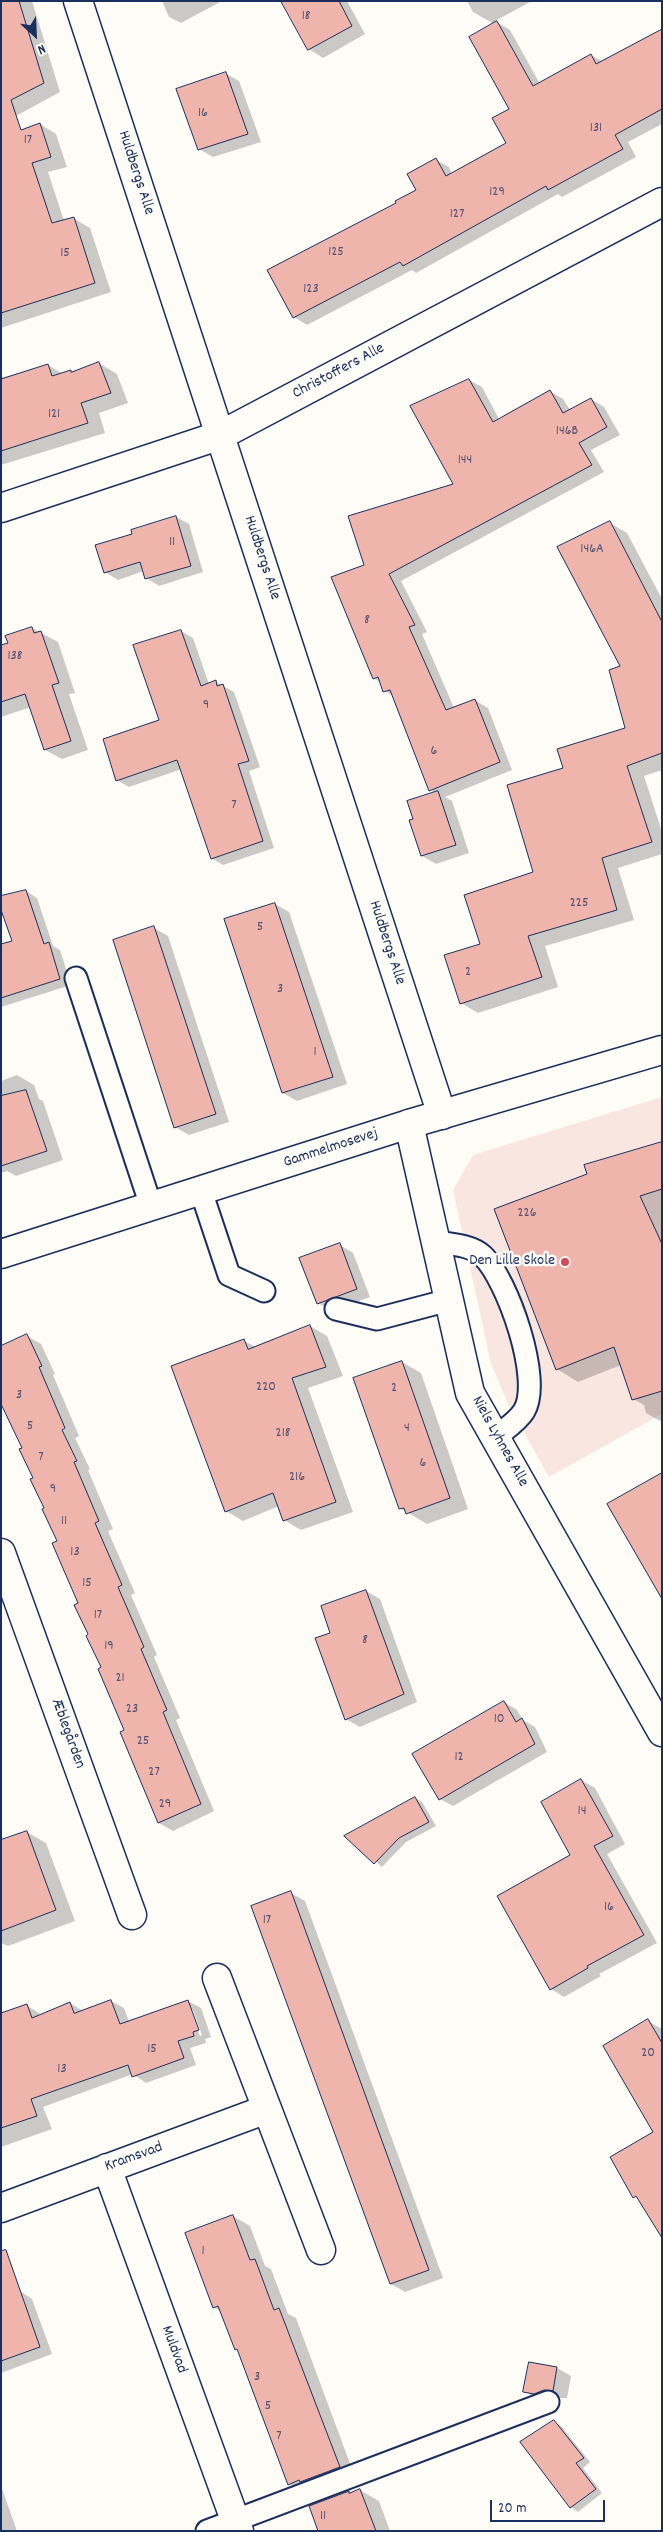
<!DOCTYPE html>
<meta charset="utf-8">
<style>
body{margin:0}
#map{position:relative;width:663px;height:2532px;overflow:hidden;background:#fdfcf7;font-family:Dekko,sans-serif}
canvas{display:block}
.frame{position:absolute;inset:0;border:2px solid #1b2f5e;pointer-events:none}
.north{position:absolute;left:10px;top:10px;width:50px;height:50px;-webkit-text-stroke:4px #fdfcf7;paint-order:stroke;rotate:155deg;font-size:14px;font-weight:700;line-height:20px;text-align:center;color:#1b2f5e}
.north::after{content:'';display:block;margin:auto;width:18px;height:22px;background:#1b2f5e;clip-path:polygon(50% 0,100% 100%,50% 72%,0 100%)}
.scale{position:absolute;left:490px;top:2500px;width:115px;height:22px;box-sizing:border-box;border:2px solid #1b2f5e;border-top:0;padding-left:6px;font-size:15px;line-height:18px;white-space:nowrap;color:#1b2f5e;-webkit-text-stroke:4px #fdfcf7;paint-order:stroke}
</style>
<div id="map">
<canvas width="663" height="2532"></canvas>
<div class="frame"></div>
<div class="north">N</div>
<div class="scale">20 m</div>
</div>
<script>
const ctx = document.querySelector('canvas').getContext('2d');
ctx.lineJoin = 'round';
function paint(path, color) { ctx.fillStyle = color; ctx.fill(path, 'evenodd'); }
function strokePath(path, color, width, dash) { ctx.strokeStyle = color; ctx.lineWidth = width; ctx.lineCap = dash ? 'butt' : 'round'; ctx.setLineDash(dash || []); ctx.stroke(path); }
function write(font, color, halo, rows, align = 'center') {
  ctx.font = font + ' Dekko,sans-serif'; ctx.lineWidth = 5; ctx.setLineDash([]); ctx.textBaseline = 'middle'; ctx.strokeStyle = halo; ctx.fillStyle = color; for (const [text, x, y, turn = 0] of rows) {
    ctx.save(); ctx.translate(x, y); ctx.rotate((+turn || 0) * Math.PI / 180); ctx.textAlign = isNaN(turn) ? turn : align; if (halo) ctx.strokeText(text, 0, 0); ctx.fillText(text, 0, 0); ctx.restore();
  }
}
paint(new Path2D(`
 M 662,1097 L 662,1414 L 549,1477 L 508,1404 L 491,1363 L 453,1190 L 473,1155 Z`), '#f9e6e0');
paint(new Path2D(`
 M 1,1 L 32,1 L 60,92 L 14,117 L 20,131 L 40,124 L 56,134 L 67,167 L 48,172 L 64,221 L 73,218 L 90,228 L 111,292 L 1,328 Z
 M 162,1 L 222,1 L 181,23 L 169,17 Z
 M 283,1 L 347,1 L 365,34 L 323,58 L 309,49 Z
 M 467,1 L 532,1 L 495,21 L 510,30 L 540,84 L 591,55 L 603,62 L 662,30 L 662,124 L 628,142 L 636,157 L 562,197 L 558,194 L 416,273 L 412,270 L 307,325 L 294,317 L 398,203 L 417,190 L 436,160 L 449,167 L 452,174 L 508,143 L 511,109 L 494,24 L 473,12 Z
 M 225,73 L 239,81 L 261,142 L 213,157 L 199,149 Z
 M 99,363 L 117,374 L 128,403 L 99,413 L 105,433 L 1,465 L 1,378 L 48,365 L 63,374 L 73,373 Z
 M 469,380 L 482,387 L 499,419 L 550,391 L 563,399 L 570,410 L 591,399 L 604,407 L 620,435 L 591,450 L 604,472 L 401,581 L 427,632 L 422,634 L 454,708 L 475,700 L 488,708 L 512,770 L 445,797 L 452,801 L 469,853 L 436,864 L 422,856 L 415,820 L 436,793 L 430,790 L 393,696 L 385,691 L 381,683 L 374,678 L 366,566 L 454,485 Z
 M 176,517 L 189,524 L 203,572 L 159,586 L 147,578 L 144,571 L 118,580 L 105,572 L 133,534 L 132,531 Z
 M 610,523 L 627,533 L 662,599 L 662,770 L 644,776 L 662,832 L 662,854 L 618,868 L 634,920 L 545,946 L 558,987 L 478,1013 L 461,1003 L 482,945 L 534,873 L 564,768 L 627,729 Z
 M 32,628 L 58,642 L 75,693 L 69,694 L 88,750 L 62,759 L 45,750 L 31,707 L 1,717 L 1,646 Z
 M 181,631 L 193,638 L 209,684 L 216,682 L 234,692 L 260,767 L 249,771 L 274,848 L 223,865 L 212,858 L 182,769 L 129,787 L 117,780 L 160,721 Z
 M 26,891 L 37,898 L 53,946 L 60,950 L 71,985 L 1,1007 L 1,946 L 13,942 Z
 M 275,904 L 289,912 L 347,1084 L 297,1101 L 283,1093 Z
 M 154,928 L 168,936 L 229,1122 L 189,1135 L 175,1127 Z
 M 17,1075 L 34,1085 L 39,1099 L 43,1101 L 63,1160 L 16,1176 L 7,1171 L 1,1173 L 1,1081 Z
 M 662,1143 L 661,1208 L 662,1422 L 646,1413 L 644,1405 L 633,1399 L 621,1365 L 578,1382 L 557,1369 L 589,1174 Z
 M 340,1245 L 353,1253 L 370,1297 L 332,1311 L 318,1303 Z
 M 310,1326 L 327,1336 L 343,1376 L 308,1388 L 353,1512 L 301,1530 L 284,1520 L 279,1506 L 243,1521 L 226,1511 L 244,1341 L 256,1347 Z
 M 27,1336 L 41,1344 L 55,1374 L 53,1375 L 79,1436 L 75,1438 L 90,1469 L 88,1470 L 113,1529 L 108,1531 L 135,1593 L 131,1595 L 157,1655 L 154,1657 L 180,1718 L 176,1720 L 214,1811 L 173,1831 L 159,1823 L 122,1732 L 126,1730 L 24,1448 Z
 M 402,1362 L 421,1373 L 468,1509 L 427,1524 L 400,1508 Z
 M 366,1591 L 380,1599 L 417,1702 L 360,1727 L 346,1719 L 332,1634 Z
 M 504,1702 L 517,1710 L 523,1720 L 535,1727 L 547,1752 L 453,1806 L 440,1799 Z
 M 581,1780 L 595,1788 L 625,1844 L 607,1854 L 657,1943 L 599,1974 L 601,1976 L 564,1997 L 551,1989 Z
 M 415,1798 L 422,1802 L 436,1826 L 406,1842 L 382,1867 L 347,1836 Z
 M 27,1832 L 46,1843 L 75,1921 L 8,1946 L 1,1943 L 1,1841 Z
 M 291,1893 L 305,1901 L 443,2278 L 405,2292 L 391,2284 Z
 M 111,2001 L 124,2008 L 129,2022 L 188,2001 L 201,2008 L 211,2037 L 205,2039 L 206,2043 L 190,2048 L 196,2065 L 146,2083 L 133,2074 L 43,2107 L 52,2129 L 1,2147 L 1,2083 L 26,2005 L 39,2013 L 40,2016 L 70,2003 L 83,2011 ZM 190,2010 L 193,2010 L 202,2035 L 200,2036 Z
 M 648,2021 L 662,2029 L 662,2126 Z
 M 233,2216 L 250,2226 L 265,2266 L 271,2269 L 288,2314 L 296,2318 L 355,2477 L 305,2493 L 289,2484 L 239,2350 L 236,2349 L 221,2312 L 214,2307 Z
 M 20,2291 L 32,2299 L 52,2354 L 1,2373 L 1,2298 Z
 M 557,2368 L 571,2376 L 567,2398 L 559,2398 L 549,2401 L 538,2399 L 524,2391 Z
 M 554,2422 L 561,2426 L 590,2462 L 583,2468 L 602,2493 L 578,2512 L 571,2507 L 522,2442 Z
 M 1,2486 L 17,2531 L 1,2531 Z
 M 360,2490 L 379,2501 L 390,2531 L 319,2531 L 349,2492 L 351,2494 Z`), '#0003');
const building = new Path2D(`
 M 1,1 L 19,1 L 44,83 L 11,100 L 21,130 L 40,123 L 51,157 L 32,163 L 52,223 L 74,217 L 95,283 L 1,313 Z
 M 281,1 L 339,1 L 352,26 L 308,50 Z
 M 497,21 L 533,86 L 591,54 L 596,64 L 662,29 L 662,109 L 615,135 L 623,149 L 548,190 L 546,186 L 403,266 L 400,262 L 293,318 L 267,270 L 396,203 L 395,201 L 416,190 L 407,174 L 436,158 L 446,176 L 506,143 L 492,118 L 509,109 L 469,37 Z
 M 226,72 L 248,134 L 198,150 L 176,89 Z
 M 99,362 L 111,393 L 81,403 L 88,423 L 1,451 L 1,379 L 48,364 L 52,376 L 71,370 L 71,372 Z
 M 469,379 L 493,422 L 550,390 L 563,413 L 591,398 L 607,427 L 579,443 L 592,465 L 389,574 L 415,625 L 409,627 L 446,710 L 475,699 L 500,762 L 429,791 L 390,690 L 383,692 L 378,677 L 373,679 L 331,577 L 364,565 L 348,516 L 453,484 L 410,406 Z
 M 176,516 L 191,566 L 145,579 L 140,562 L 104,573 L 95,545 L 132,534 L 131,530 Z
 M 610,521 L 662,622 L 662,753 L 627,766 L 652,842 L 602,858 L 617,910 L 528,936 L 542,977 L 460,1004 L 444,955 L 480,944 L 464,895 L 533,872 L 507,785 L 563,768 L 557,749 L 625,728 L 609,670 L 620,666 L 557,547 Z
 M 32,627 L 34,633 L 41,631 L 59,683 L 52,685 L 71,741 L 44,750 L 25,694 L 1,702 L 1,645 L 8,643 L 5,636 Z
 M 181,630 L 201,686 L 216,680 L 217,686 L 223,684 L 249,761 L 238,764 L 263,841 L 211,859 L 177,760 L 116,781 L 103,739 L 159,720 L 133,645 Z
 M 438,791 L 456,845 L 421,856 L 409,820 L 413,819 L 407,801 Z
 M 26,890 L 44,944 L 49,942 L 60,979 L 1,998 L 1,944 L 12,941 L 1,910 L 1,896 Z
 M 275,903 L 333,1077 L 282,1093 L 224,919 Z
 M 154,926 L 216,1114 L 174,1128 L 113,940 Z
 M 26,1090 L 47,1151 L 1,1166 L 1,1096 Z
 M 662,1142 L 662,1189 L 640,1196 L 662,1244 L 662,1391 L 632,1400 L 614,1347 L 556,1370 L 494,1209 L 587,1174 L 584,1165 Z
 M 340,1243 L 357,1289 L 317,1304 L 299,1258 Z
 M 310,1325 L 326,1367 L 292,1378 L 336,1502 L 283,1521 L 273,1493 L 225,1512 L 171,1366 L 244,1339 L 248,1349 Z
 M 27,1334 L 42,1366 L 39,1367 L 65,1428 L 62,1430 L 77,1461 L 74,1462 L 99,1521 L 95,1523 L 122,1585 L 118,1587 L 144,1647 L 141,1649 L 167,1710 L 163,1712 L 201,1804 L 158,1823 L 120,1732 L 124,1730 L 98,1669 L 101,1667 L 86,1636 L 88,1634 L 74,1605 L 78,1603 L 52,1543 L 57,1541 L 42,1509 L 44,1508 L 30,1479 L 33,1478 L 19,1449 L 22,1448 L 1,1404 L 1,1346 Z
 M 402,1361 L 450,1498 L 406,1514 L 404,1508 L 399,1509 L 353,1378 Z
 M 662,1473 L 662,1599 L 607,1504 Z
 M 366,1590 L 404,1694 L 345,1720 L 315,1638 L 330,1633 L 321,1606 Z
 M 504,1701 L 516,1722 L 522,1718 L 535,1744 L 439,1800 L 412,1754 Z
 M 581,1779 L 613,1836 L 594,1846 L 644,1935 L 587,1966 L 588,1968 L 550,1990 L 497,1896 L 570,1855 L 541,1802 Z
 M 415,1797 L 429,1822 L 399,1838 L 374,1864 L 344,1836 Z
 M 27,1831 L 56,1910 L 1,1931 L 1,1840 Z
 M 291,1891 L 429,2270 L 390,2284 L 251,1906 Z
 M 111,2000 L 120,2024 L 188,2000 L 199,2030 L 193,2032 L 194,2036 L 178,2041 L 184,2058 L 132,2077 L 128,2065 L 31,2099 L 37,2116 L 1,2128 L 1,2013 L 27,2004 L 32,2018 L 70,2002 L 74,2013 Z
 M 648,2019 L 662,2043 L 662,2238 L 636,2196 L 633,2198 L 610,2157 L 653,2132 L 603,2046 Z
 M 233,2215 L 250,2260 L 255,2259 L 274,2310 L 279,2308 L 340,2467 L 300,2482 L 299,2480 L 288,2485 L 237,2349 L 235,2350 L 218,2306 L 213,2308 L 185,2233 Z
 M 6,2250 L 40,2347 L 1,2361 L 1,2251 Z
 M 529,2362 L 557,2367 L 553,2391 L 544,2390 L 534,2394 L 523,2392 Z
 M 554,2420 L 584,2458 L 576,2463 L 596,2489 L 570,2508 L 520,2442 Z
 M 360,2489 L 376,2531 L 318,2531 L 309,2506 L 349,2491 L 349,2493 Z`);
paint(building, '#efb4ab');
strokePath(building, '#1b2f5e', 1);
const service = new Path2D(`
 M 76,978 L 151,1206
 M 201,1191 L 229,1275 L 264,1291
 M 436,1242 C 450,1244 472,1245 483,1256 C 507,1279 543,1380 524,1411 C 518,1421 504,1430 496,1437
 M 336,1309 L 377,1319 L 449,1300
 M 207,2531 L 548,2402`);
const minor = new Path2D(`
 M 78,1 L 442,1115
 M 1,508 L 221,435 L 662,202
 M 409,1124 L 470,1393 L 662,1732
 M 1,1553 L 132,1915
 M 217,1978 L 321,2250
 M 107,2168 L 239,2531
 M 1,2208 L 267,2109`);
const tertiary = new Path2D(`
 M 1,1254 L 409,1124 L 662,1050`);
strokePath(service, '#1b2f5e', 25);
strokePath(minor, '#1b2f5e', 31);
strokePath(tertiary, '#1b2f5e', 31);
strokePath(service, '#fdfcf7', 21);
strokePath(minor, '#fdfcf7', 28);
strokePath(tertiary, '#fdfcf7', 28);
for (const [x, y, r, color] of [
 [565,1262,5,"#d1495b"]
]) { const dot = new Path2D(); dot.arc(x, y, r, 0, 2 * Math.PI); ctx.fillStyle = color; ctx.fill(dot); strokePath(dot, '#fdfcf7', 2); }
write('14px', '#505071', null, [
 ["18",306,17],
 ["16",203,114],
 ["131",596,129],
 ["17",28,141],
 ["129",497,193],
 ["127",457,215],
 ["125",336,253],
 ["15",65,254],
 ["123",311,290],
 ["121",54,415],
 ["146B",567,432],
 ["144",465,461],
 ["11",172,543],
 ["146A",592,550],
 ["8",367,621],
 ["138",15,657],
 ["9",206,706],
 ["6",434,752],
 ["7",234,806],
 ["225",579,904],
 ["5",260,928],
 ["2",468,973],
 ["3",280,990],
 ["1",315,1053],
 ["226",527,1214],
 ["220",266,1388],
 ["2",394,1389],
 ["3",19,1396],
 ["5",30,1427],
 ["4",407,1429],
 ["218",283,1434],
 ["7",41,1458],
 ["6",423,1464],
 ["216",297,1478],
 ["9",53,1490],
 ["11",64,1522],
 ["13",75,1553],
 ["15",87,1584],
 ["17",98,1616],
 ["8",365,1641],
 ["19",109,1647],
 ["21",120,1679],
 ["23",132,1710],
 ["10",499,1720],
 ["25",143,1742],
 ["12",459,1758],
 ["27",154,1773],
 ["29",165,1805],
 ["14",582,1812],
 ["16",609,1908],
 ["17",267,1921],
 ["15",152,2050],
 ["20",648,2054],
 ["13",62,2070],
 ["1",203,2252],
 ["3",257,2378],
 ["5",268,2407],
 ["7",279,2437],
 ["11",323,2517]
]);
write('16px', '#1b2f5e', '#fdfcf7', [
 ["Huldbergs Alle",135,173,72],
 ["Christoffers Alle",339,372,-28],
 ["Huldbergs Alle",261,558,72],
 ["Huldbergs Alle",386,943,72],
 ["Gammelmosevej",331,1149,-18],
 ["Niels Lyhnes Alle",499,1442,61],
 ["Æblegården",67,1734,70],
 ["Kramsvad",134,2158,-20],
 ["Muldvad",173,2350,70]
]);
write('16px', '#1b2f5e', '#fdfcf7', [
 ["Den Lille Skole",555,1262]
], 'right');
</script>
